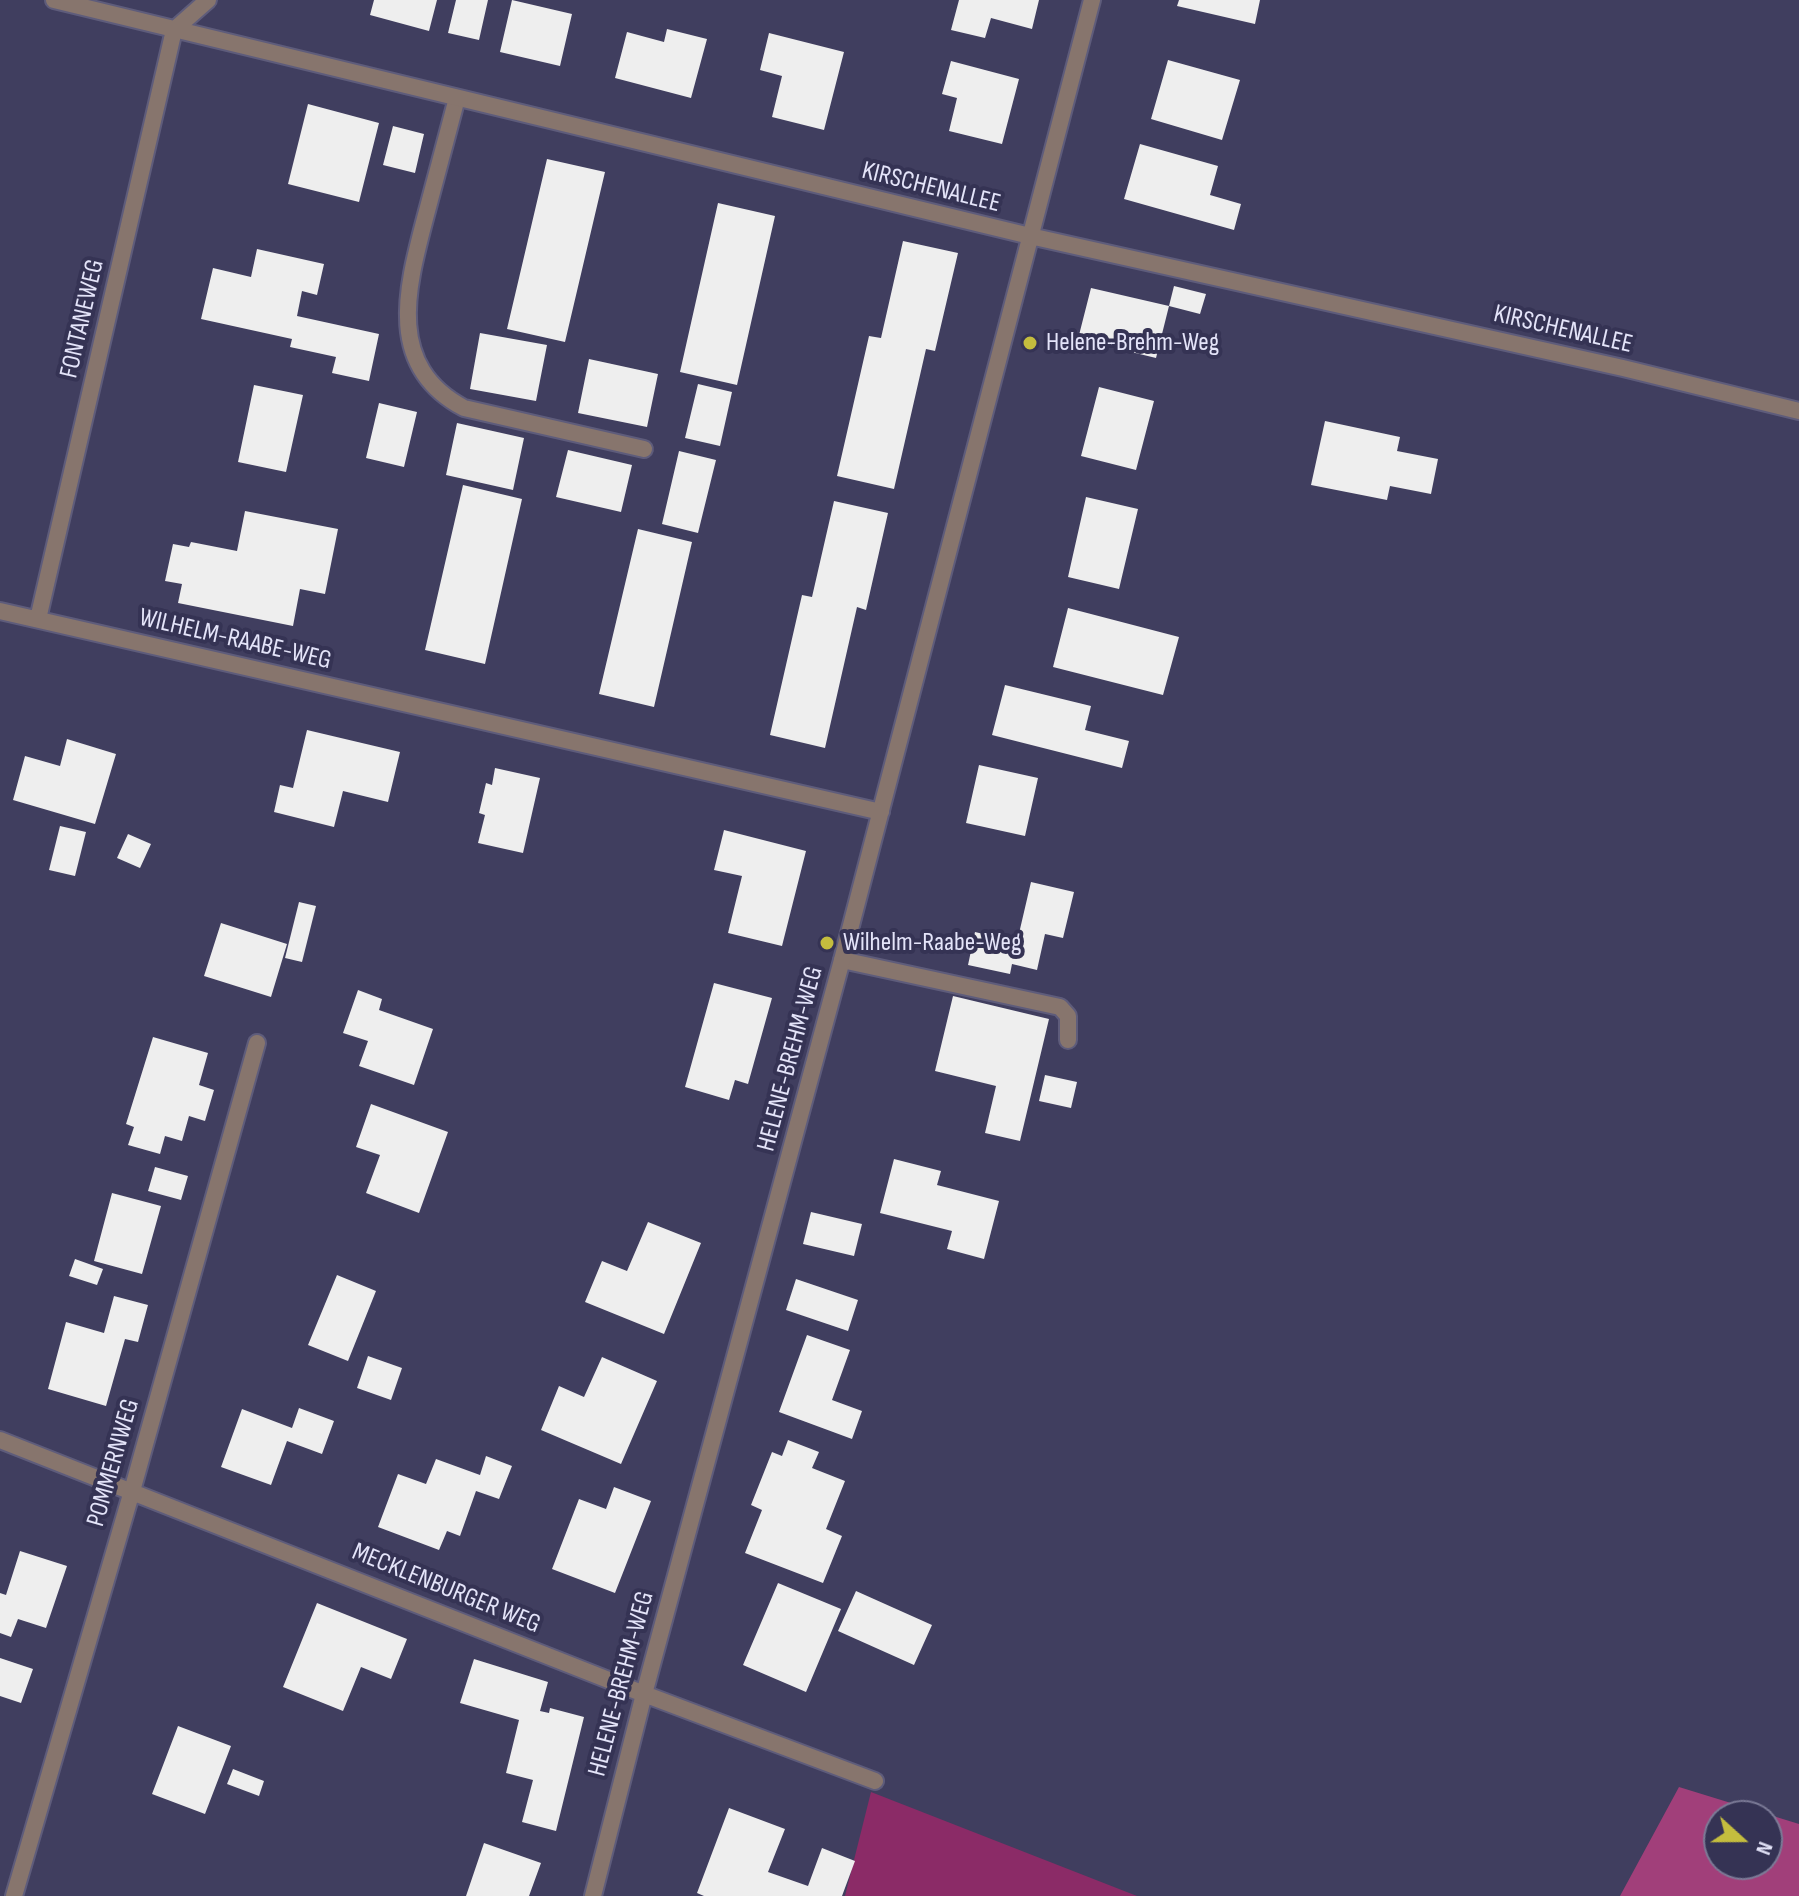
<!DOCTYPE html>
<style>
body{margin:0}
#map{position:relative;width:1799px;height:1896px;overflow:hidden;background:#403e5f;font-family:"Sofia Sans Condensed",sans-serif}
canvas{display:block}
.north{position:absolute;left:1703px;top:1800px;width:80px;height:80px;box-sizing:border-box;background:#353354;border:2px solid #7b7a96;border-radius:50%;rotate:111deg;font-size:22px;font-weight:700;line-height:32px;text-align:center;color:#e4e4f9}
.north::after{content:'';display:block;margin:auto;width:28px;height:36px;background:#c4bd3e;clip-path:polygon(50% 0,100% 100%,50% 72%,0 100%)}
</style>
<div id="map">
<canvas width="1799" height="1896"></canvas>
<div class="north">N</div>
</div>
<script>
const ctx = document.querySelector('canvas').getContext('2d');
ctx.lineJoin = 'round';
function paint(path, color) { ctx.fillStyle = color; ctx.fill(path, 'evenodd'); }
function strokePath(path, color, width, dash) { ctx.strokeStyle = color; ctx.lineWidth = width; ctx.lineCap = dash ? 'butt' : 'round'; ctx.setLineDash(dash || []); ctx.stroke(path); }
function write(font, color, halo, rows, align = 'center') {
  ctx.font = font + ' "Sofia Sans Condensed",sans-serif'; ctx.lineWidth = 8; ctx.setLineDash([]); ctx.textBaseline = 'middle'; ctx.strokeStyle = halo; ctx.fillStyle = color; for (const [text, x, y, turn = 0] of rows) {
    ctx.save(); ctx.translate(x, y); ctx.rotate((+turn || 0) * Math.PI / 180); ctx.textAlign = isNaN(turn) ? turn : align; if (halo) ctx.strokeText(text, 0, 0); ctx.fillText(text, 0, 0); ctx.restore();
  }
}
paint(new Path2D(`
 M 871,1792 L 1137,1896 L 845,1896 Z`), '#8b2b67');
paint(new Path2D(`
 M 1679,1787 L 1799,1824 L 1799,1896 L 1620,1896 ZM 1719,1816 L 1767,1816 L 1767,1864 L 1719,1864 Z`), '#a13f7a');
paint(new Path2D(`
 M 374,0 L 437,0 L 429,31 L 370,15 Z
 M 456,0 L 488,0 L 479,40 L 448,33 Z
 M 512,0 L 572,14 L 560,66 L 500,52 Z
 M 959,0 L 1039,0 L 1032,29 L 991,18 L 985,38 L 951,30 Z
 M 1179,0 L 1260,0 L 1255,24 L 1177,6 Z
 M 667,29 L 707,39 L 691,98 L 615,78 L 627,32 L 664,42 Z
 M 769,33 L 844,52 L 824,130 L 772,117 L 782,76 L 760,70 Z
 M 1168,60 L 1240,80 L 1222,140 L 1151,119 Z
 M 951,61 L 1019,79 L 1002,144 L 949,131 L 957,98 L 942,94 Z
 M 308,104 L 379,123 L 359,202 L 288,184 Z
 M 393,126 L 424,134 L 415,173 L 383,165 Z
 M 1140,144 L 1218,166 L 1210,195 L 1241,204 L 1234,230 L 1124,199 Z
 M 547,159 L 605,172 L 565,342 L 507,329 Z
 M 718,203 L 775,216 L 737,385 L 680,372 Z
 M 903,241 L 958,253 L 935,351 L 926,349 L 894,489 L 837,476 L 869,336 L 881,338 Z
 M 257,249 L 324,264 L 317,295 L 302,291 L 297,316 L 379,334 L 369,381 L 332,373 L 336,357 L 290,347 L 292,339 L 201,319 L 213,268 L 251,277 Z
 M 1174,286 L 1206,294 L 1200,314 L 1169,306 L 1156,358 L 1078,339 L 1091,288 L 1169,306 Z
 M 480,333 L 547,345 L 536,401 L 470,389 Z
 M 589,359 L 658,374 L 647,427 L 578,413 Z
 M 698,384 L 732,392 L 720,446 L 685,438 Z
 M 254,385 L 303,395 L 286,472 L 238,462 Z
 M 1099,387 L 1154,401 L 1136,470 L 1081,456 Z
 M 379,403 L 417,412 L 404,467 L 366,458 Z
 M 1325,421 L 1400,437 L 1397,451 L 1438,459 L 1431,494 L 1390,486 L 1387,500 L 1311,485 Z
 M 457,423 L 524,438 L 513,490 L 446,475 Z
 M 568,450 L 632,465 L 621,512 L 556,497 Z
 M 679,451 L 716,460 L 698,533 L 662,524 Z
 M 463,485 L 522,499 L 485,664 L 425,650 Z
 M 1086,497 L 1138,509 L 1119,589 L 1068,577 Z
 M 834,501 L 888,513 L 866,610 L 857,607 L 825,748 L 770,735 L 802,595 L 812,597 Z
 M 245,511 L 338,529 L 325,594 L 300,589 L 293,626 L 178,603 L 182,584 L 165,581 L 173,544 L 189,547 L 191,542 L 237,551 Z
 M 638,529 L 692,542 L 654,707 L 599,694 Z
 M 1068,608 L 1179,637 L 1163,695 L 1053,667 Z
 M 1005,685 L 1091,706 L 1085,730 L 1129,741 L 1122,768 L 992,735 Z
 M 307,730 L 400,752 L 388,802 L 343,791 L 334,827 L 274,812 L 280,785 L 293,788 Z
 M 67,739 L 116,754 L 95,824 L 13,800 L 25,756 L 60,766 Z
 M 979,765 L 1038,778 L 1025,836 L 966,823 Z
 M 495,768 L 540,778 L 523,853 L 478,843 L 485,815 L 479,813 L 486,783 L 492,785 Z
 M 60,826 L 86,832 L 75,876 L 49,870 Z
 M 724,830 L 806,851 L 782,946 L 728,933 L 742,876 L 714,870 Z
 M 128,834 L 151,844 L 140,868 L 117,858 Z
 M 1031,882 L 1074,892 L 1063,938 L 1045,934 L 1037,970 L 1012,964 L 1010,974 L 968,965 L 975,932 L 1017,942 Z
 M 299,902 L 316,906 L 302,962 L 285,958 Z
 M 221,923 L 287,944 L 271,997 L 204,976 Z
 M 714,983 L 772,998 L 748,1084 L 735,1080 L 729,1100 L 685,1087 Z
 M 358,990 L 382,999 L 379,1010 L 433,1029 L 414,1085 L 359,1066 L 368,1041 L 343,1033 Z
 M 953,996 L 1049,1019 L 1020,1141 L 985,1133 L 996,1086 L 935,1071 Z
 M 153,1037 L 208,1053 L 199,1085 L 214,1090 L 205,1121 L 189,1116 L 182,1141 L 165,1136 L 160,1154 L 128,1145 L 134,1127 L 126,1124 Z
 M 1045,1075 L 1077,1082 L 1071,1108 L 1039,1101 Z
 M 371,1104 L 448,1132 L 419,1213 L 366,1193 L 380,1155 L 356,1147 Z
 M 894,1159 L 941,1171 L 937,1185 L 999,1201 L 984,1259 L 947,1249 L 952,1231 L 880,1213 Z
 M 155,1167 L 188,1176 L 181,1200 L 148,1191 Z
 M 112,1193 L 161,1206 L 142,1274 L 94,1261 Z
 M 811,1212 L 862,1224 L 854,1256 L 803,1244 Z
 M 648,1222 L 701,1243 L 664,1334 L 585,1302 L 602,1261 L 627,1271 Z
 M 75,1259 L 103,1269 L 97,1285 L 69,1276 Z
 M 337,1275 L 376,1291 L 348,1361 L 308,1345 Z
 M 796,1279 L 858,1300 L 848,1331 L 786,1310 Z
 M 114,1296 L 148,1305 L 138,1342 L 125,1339 L 106,1406 L 48,1389 L 66,1322 L 104,1333 Z
 M 807,1335 L 850,1350 L 832,1400 L 862,1411 L 852,1439 L 779,1412 Z
 M 368,1356 L 402,1368 L 391,1400 L 357,1388 Z
 M 602,1357 L 657,1381 L 621,1464 L 541,1430 L 559,1386 L 584,1397 Z
 M 299,1408 L 334,1421 L 322,1454 L 287,1441 L 271,1485 L 221,1467 L 242,1409 L 292,1428 Z
 M 788,1440 L 819,1452 L 812,1468 L 845,1481 L 826,1529 L 842,1536 L 823,1583 L 745,1553 L 762,1510 L 751,1505 L 772,1452 L 782,1456 Z
 M 486,1456 L 512,1466 L 499,1499 L 476,1491 L 460,1536 L 447,1531 L 439,1550 L 378,1527 L 398,1474 L 426,1484 L 436,1459 L 480,1475 Z
 M 614,1487 L 651,1501 L 615,1593 L 552,1569 L 579,1499 L 606,1509 Z
 M 20,1551 L 67,1566 L 46,1628 L 18,1619 L 11,1637 L 0,1633 L 0,1593 L 6,1595 Z
 M 778,1583 L 841,1609 L 806,1692 L 743,1665 Z
 M 856,1591 L 932,1625 L 914,1665 L 838,1631 Z
 M 317,1603 L 407,1639 L 391,1679 L 361,1667 L 343,1711 L 283,1687 Z
 M 0,1658 L 33,1669 L 21,1703 L 0,1696 Z
 M 474,1659 L 548,1682 L 540,1711 L 549,1713 L 550,1708 L 584,1717 L 556,1831 L 522,1822 L 533,1780 L 506,1773 L 519,1720 L 460,1703 Z
 M 178,1726 L 231,1746 L 205,1814 L 152,1794 Z
 M 233,1769 L 264,1781 L 259,1796 L 227,1784 Z
 M 729,1808 L 785,1829 L 768,1872 L 808,1886 L 822,1848 L 855,1861 L 842,1896 L 704,1896 L 697,1893 Z
 M 484,1843 L 541,1863 L 529,1896 L 466,1896 Z`), '#eee');
const service = new Path2D(`
 M 457,98 C 447,136 437,174 427,211 C 408,284 383,365 464,408 L 644,449
 M 842,960 L 1060,1007 L 1068,1016 L 1068,1040`);
const minor = new Path2D(`
 M 54,0 L 1030,236 L 1623,368 L 1799,411
 M 0,611 L 881,812
 M 38,619 L 174,30 L 208,0
 M 0,1440 L 644,1694 L 875,1781
 M 14,1896 L 132,1491 L 257,1043
 M 593,1896 L 644,1694 L 842,960 L 1092,0`);
strokePath(service, '#5e5c7b', 20);
strokePath(minor, '#5e5c7b', 20);
strokePath(service, '#87756d', 16);
strokePath(minor, '#87756d', 16);
for (const [x, y, r, color] of [
 [1030,343,8,"#c4bd3e"],
 [827,943,8,"#c4bd3e"]
]) { const dot = new Path2D(); dot.arc(x, y, r, 0, 2 * Math.PI); ctx.fillStyle = color; ctx.fill(dot); strokePath(dot, '#353354', 3); }
write('26px', '#e4e4f9', '#353354', [
 ["KIRSCHENALLEE",931,188,14],
 ["FONTANEWEG",83,319,-77],
 ["KIRSCHENALLEE",1563,330,13],
 ["WILHELM-RAABE-WEG",235,640,13],
 ["HELENE-BREHM-WEG",791,1059,-75],
 ["POMMERNWEG",114,1463,-74],
 ["MECKLENBURGER WEG",446,1589,22],
 ["HELENE-BREHM-WEG",622,1684,-75]
]);
write('26px', '#e4e4f9', '#353354', [
 ["Helene-Brehm-Weg",1046,343],
 ["Wilhelm-Raabe-Weg",843,943]
], 'left');
</script>
